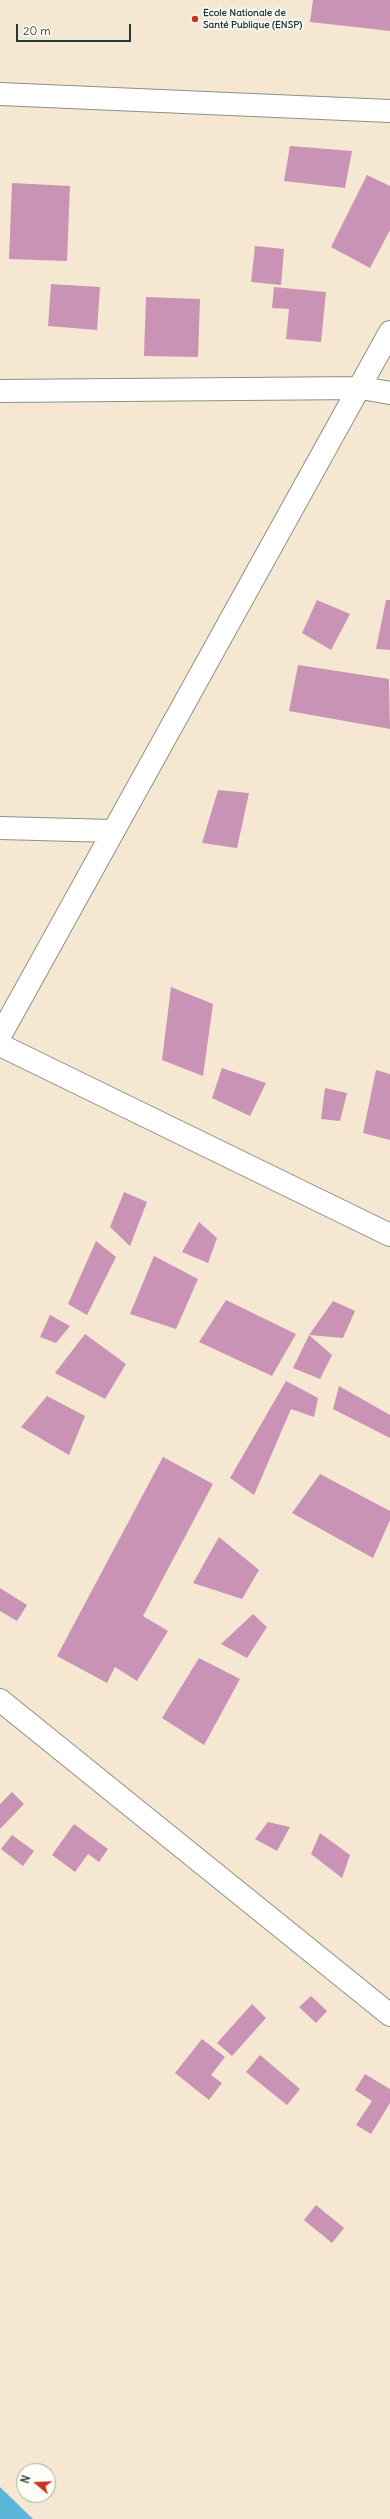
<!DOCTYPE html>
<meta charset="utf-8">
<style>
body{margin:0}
#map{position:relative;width:390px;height:2519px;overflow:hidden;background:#f6e7d2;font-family:Delius,sans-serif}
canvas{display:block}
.north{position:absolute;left:16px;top:2463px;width:40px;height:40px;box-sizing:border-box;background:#fdfcf7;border:1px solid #a4b0a9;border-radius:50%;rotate:289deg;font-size:11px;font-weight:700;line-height:16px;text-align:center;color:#1f3d34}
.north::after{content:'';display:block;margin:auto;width:14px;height:18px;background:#c8321e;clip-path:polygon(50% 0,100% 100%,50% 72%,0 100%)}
.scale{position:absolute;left:16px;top:24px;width:115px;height:18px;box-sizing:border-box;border:2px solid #1f3d34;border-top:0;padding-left:5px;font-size:12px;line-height:14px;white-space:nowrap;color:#1f3d34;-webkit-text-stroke:3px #fdfcf7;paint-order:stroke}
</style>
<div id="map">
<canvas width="390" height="2519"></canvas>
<div class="north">N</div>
<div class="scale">20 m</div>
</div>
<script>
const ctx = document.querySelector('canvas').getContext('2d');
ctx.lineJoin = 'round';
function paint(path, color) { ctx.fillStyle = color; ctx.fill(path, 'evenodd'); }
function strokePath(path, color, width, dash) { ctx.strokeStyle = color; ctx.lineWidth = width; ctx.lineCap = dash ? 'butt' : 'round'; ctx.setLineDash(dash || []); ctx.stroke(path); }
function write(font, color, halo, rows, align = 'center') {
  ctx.font = font + ' Delius,sans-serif'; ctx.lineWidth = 3.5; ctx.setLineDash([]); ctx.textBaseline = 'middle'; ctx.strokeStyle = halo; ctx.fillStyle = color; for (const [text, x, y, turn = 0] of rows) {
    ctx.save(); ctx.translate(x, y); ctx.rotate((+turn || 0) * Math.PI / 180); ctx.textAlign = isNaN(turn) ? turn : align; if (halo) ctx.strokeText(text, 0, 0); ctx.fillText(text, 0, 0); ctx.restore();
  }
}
paint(new Path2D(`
 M 0,2487 L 33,2519 L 0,2519 Z`), '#5ab5d8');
paint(new Path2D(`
 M 313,0 L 390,0 L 390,31 L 310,22 Z
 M 290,146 L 352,151 L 345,188 L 284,181 Z
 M 367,175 L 390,186 L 390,230 L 370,268 L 331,247 Z
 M 12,183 L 70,186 L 67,261 L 9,259 Z
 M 255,246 L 284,249 L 281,285 L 251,282 Z
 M 51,284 L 100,287 L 97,330 L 48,326 Z
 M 274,287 L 326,292 L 321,342 L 286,339 L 289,309 L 272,308 Z
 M 146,297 L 200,299 L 198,357 L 144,356 Z
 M 317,600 L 350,614 L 331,650 L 302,633 Z
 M 386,600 L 390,600 L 390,650 L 376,649 Z
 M 298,665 L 389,679 L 390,729 L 289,711 Z
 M 218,790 L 249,793 L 237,848 L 202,843 Z
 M 171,987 L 213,1004 L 203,1076 L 162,1060 Z
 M 222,1068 L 266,1083 L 250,1116 L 212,1098 Z
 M 376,1070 L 390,1074 L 390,1140 L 363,1133 Z
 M 325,1088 L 347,1093 L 340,1121 L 321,1119 Z
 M 124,1192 L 147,1202 L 130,1246 L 110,1227 Z
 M 199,1222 L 217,1238 L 208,1263 L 182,1252 Z
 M 96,1241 L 116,1257 L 87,1315 L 68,1304 Z
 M 154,1256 L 198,1279 L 176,1329 L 130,1314 Z
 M 226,1300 L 296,1334 L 272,1376 L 199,1342 Z
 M 333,1301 L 355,1311 L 343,1338 L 309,1335 L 332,1355 L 320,1379 L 293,1368 L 309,1335 Z
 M 50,1315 L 70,1326 L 56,1343 L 40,1337 Z
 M 85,1334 L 126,1364 L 105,1399 L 55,1373 Z
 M 286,1381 L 318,1398 L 314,1417 L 291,1409 L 254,1495 L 230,1478 Z
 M 339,1386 L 390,1415 L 390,1438 L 333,1409 Z
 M 47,1396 L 85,1416 L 69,1455 L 21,1427 Z
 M 163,1457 L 213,1484 L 143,1616 L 168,1631 L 137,1681 L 115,1667 L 107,1683 L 57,1656 Z
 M 320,1474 L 390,1511 L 390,1520 L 373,1558 L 292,1513 Z
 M 219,1537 L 259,1570 L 242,1599 L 193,1583 Z
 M 0,1588 L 27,1605 L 17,1621 L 0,1611 Z
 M 253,1614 L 267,1627 L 247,1658 L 221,1644 Z
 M 199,1658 L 240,1679 L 204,1745 L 162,1718 Z
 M 12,1792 L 24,1804 L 0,1829 L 0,1804 Z
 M 268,1822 L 290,1827 L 277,1851 L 255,1839 Z
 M 74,1824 L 108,1849 L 99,1862 L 88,1854 L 75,1872 L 52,1855 Z
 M 320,1833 L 350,1855 L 342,1878 L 311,1854 Z
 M 12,1835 L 34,1851 L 23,1866 L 1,1849 Z
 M 311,1996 L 327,2011 L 316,2023 L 299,2007 Z
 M 252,2004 L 266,2018 L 232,2056 L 217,2043 Z
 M 202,2039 L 225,2057 L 211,2075 L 222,2083 L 209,2100 L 175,2073 Z
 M 260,2055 L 300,2089 L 287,2105 L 246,2072 Z
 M 365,2074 L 390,2089 L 390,2103 L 371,2134 L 356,2125 L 372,2101 L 355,2090 Z
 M 316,2205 L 344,2228 L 332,2243 L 304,2220 Z`), '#c893b4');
const minor = new Path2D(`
 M 0,94 L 390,111
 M 0,391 L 361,388 L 390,393
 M 0,828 L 112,831
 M 0,1036 L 390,332
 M 0,1045 L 390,1235
 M 0,1700 L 390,2015`);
strokePath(minor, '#8a9283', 24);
strokePath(minor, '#fff', 22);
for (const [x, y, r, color] of [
 [195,19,4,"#c8321e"]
]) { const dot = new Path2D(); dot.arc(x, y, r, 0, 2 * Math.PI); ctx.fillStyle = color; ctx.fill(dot); strokePath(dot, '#fdfcf7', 1.5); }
write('bold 10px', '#1f3d34', '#fdfcf7', [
 ["Ecole Nationale de",203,13],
 ["Santé Publique (ENSP)",203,25]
], 'left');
</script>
